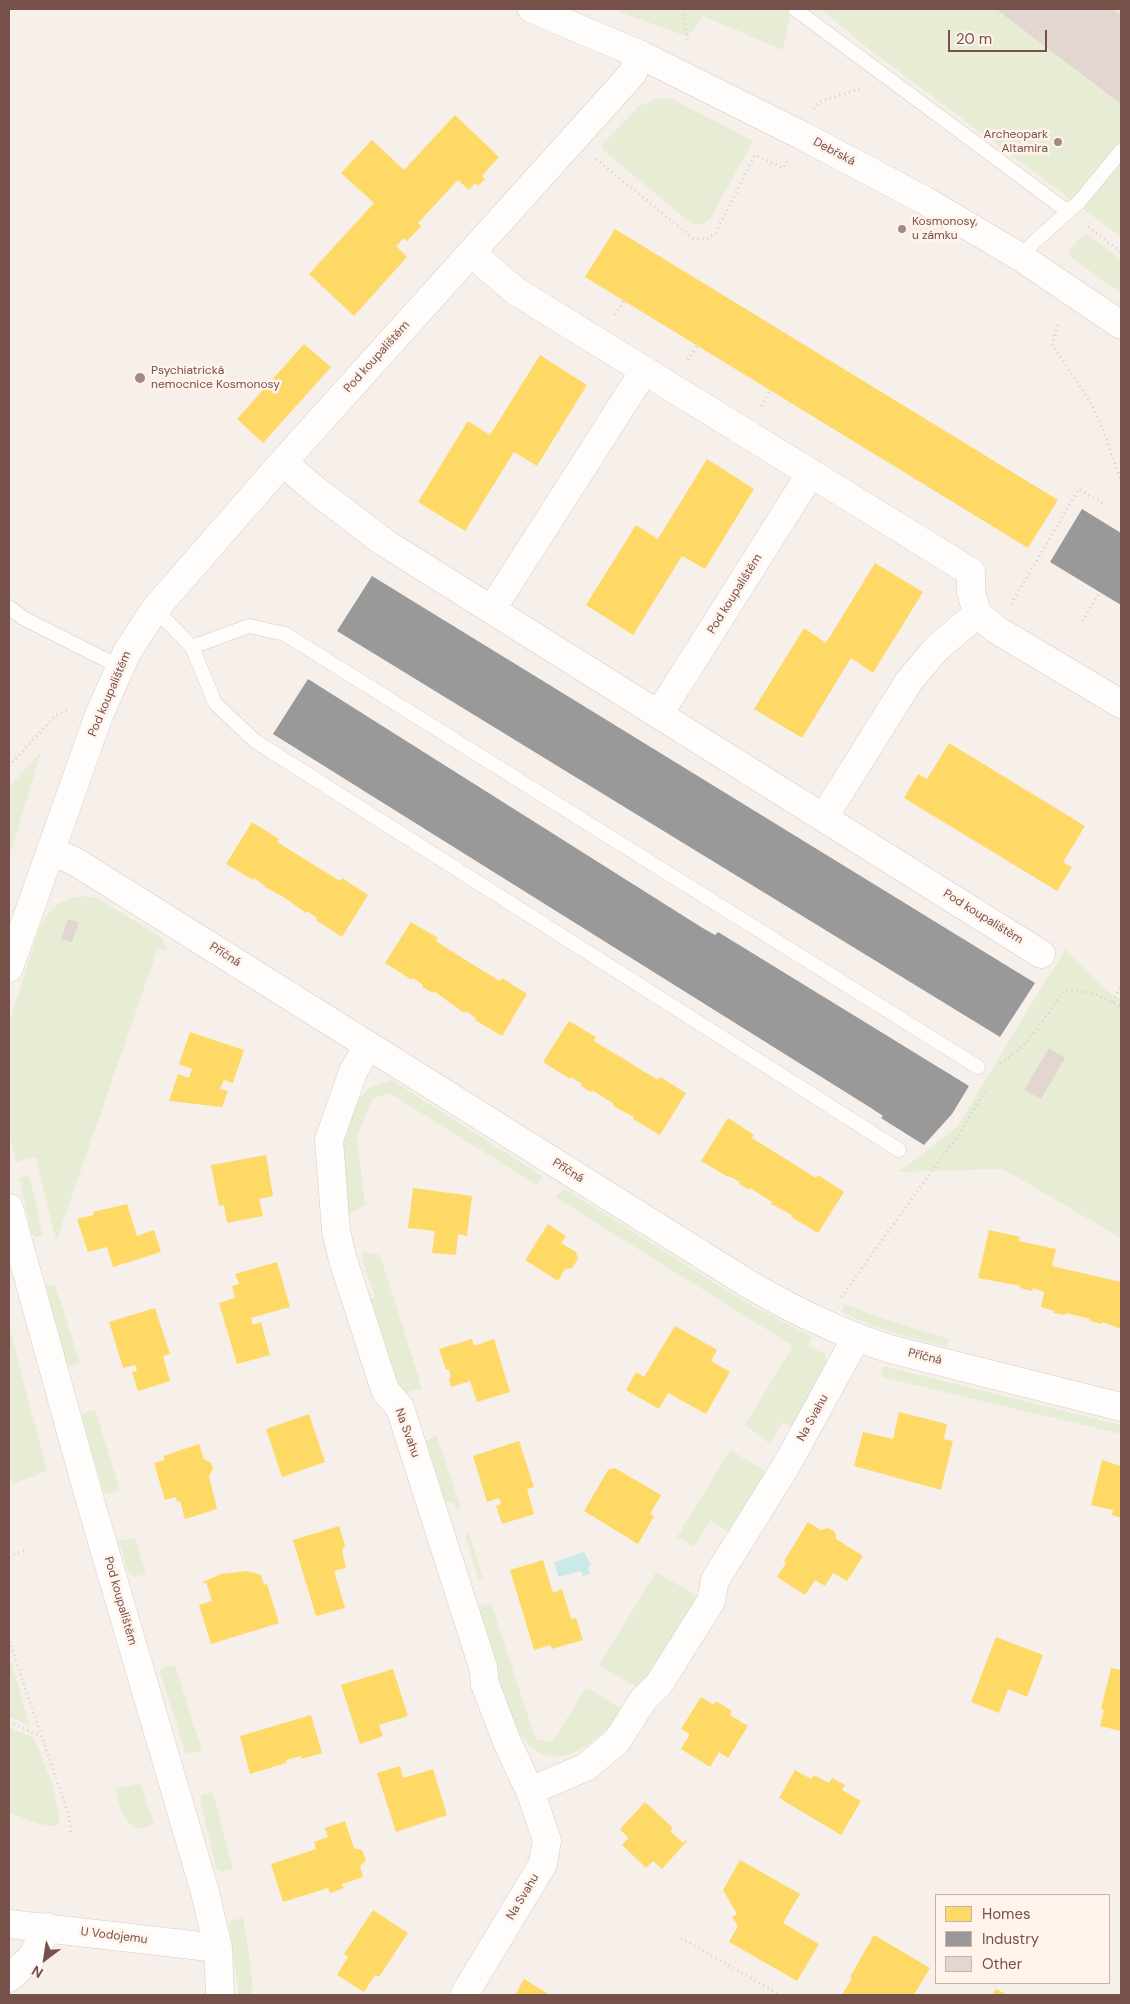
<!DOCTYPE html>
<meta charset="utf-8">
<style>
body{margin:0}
#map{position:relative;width:1130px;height:2004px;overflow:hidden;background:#f7f0ea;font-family:"DM Sans",sans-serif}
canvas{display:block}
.frame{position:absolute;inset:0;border:10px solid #765149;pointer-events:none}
.legend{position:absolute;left:935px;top:1894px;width:175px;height:90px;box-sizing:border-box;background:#fff3eb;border:1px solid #c8b2aa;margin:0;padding:6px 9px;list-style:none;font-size:15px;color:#765149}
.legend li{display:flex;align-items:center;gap:10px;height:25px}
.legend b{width:25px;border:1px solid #c8b2aa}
.north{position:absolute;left:20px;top:1934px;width:50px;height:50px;-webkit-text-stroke:4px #fff3eb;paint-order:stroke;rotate:211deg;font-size:14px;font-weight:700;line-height:20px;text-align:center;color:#765149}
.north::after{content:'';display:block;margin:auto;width:18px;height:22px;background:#765149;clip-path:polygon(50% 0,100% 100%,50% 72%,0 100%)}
.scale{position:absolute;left:948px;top:30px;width:99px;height:22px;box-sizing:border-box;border:2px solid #765149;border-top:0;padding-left:6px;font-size:15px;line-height:18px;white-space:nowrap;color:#765149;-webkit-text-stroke:4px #fff3eb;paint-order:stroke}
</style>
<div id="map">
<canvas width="1130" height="2004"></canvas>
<div class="frame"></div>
<ul class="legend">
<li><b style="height:14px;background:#ffd966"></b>Homes</li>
<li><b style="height:14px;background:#999"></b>Industry</li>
<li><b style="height:14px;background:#e3d6d1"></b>Other</li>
</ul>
<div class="north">N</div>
<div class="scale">20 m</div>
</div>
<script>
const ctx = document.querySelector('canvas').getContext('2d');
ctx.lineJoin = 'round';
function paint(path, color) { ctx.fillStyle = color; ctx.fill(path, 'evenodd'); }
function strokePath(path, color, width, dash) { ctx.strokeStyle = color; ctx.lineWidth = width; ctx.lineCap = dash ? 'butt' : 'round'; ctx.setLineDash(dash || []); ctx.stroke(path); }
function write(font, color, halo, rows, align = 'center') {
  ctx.font = font + ' "DM Sans",sans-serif'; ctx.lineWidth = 5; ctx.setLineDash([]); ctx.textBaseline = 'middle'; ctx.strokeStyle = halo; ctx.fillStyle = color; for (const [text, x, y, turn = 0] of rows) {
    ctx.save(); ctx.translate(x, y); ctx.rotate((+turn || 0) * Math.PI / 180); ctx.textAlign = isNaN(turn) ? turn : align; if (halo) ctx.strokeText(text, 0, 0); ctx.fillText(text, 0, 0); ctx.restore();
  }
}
paint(new Path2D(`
 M 612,9 L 791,9 L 783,50 L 703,16 L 688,37 Z
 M 821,9 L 1121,9 L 1121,237 L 866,47 Z
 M 659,98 L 672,99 L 753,141 L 710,219 L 703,224 L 693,225 L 603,150 L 601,146 L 639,106 Z
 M 1087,234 L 1121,260 L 1121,293 L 1070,257 L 1069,252 L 1075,243 Z
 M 41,752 L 9,858 L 9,787 Z
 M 84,896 L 100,899 L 163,939 L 167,952 L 158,948 L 56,1242 L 36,1157 L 16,1162 L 9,1130 L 9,1026 L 11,1018 L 39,929 L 48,914 L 58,904 L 71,898 Z
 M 1066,949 L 1108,992 L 1121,1000 L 1121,1238 L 1003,1169 L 899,1172 L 957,1127 L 1048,977 Z
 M 392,1080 L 542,1176 L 537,1185 L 389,1093 L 372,1099 L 357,1137 L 365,1205 L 347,1215 L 343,1138 L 357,1102 L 368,1088 Z
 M 27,1176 L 30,1178 L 43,1235 L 36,1237 L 32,1235 L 19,1178 Z
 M 565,1189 L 745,1302 L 813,1337 L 808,1347 L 826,1354 L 826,1367 L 793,1428 L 783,1422 L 770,1444 L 745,1425 L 793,1346 L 555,1197 Z
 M 363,1252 L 380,1255 L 422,1388 L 406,1393 L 403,1390 L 393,1387 L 368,1300 L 375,1297 L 362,1260 Z
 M 55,1284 L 80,1363 L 71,1367 L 66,1363 L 45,1286 Z
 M 848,1305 L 875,1316 L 949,1339 L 947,1347 C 911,1338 875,1329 842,1312 L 844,1306 Z
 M 9,1326 L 47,1471 L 13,1484 L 9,1475 Z
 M 883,1366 L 1121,1425 L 1121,1434 L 881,1377 Z
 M 95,1410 L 120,1490 L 108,1494 L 104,1492 L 81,1416 L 85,1412 Z
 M 437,1436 L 461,1508 L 456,1509 L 453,1502 L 442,1503 L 424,1441 Z
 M 730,1450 L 763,1470 L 765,1474 L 729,1532 L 710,1520 L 694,1547 L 677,1537 Z
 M 469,1533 L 483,1578 L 479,1580 L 465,1536 Z
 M 135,1538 L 146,1574 L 134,1577 L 129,1574 L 118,1539 L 126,1540 Z
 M 656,1572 L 699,1597 L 651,1680 L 636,1687 L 599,1665 Z
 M 491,1603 L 536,1740 L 553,1741 L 586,1687 L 622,1709 C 613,1724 608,1729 594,1740 C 560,1767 534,1761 513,1723 L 476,1611 L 477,1606 Z
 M 9,1656 L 30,1726 L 9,1716 Z
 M 175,1665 L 202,1751 L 188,1754 L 185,1752 L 160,1671 L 163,1667 Z
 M 9,1727 L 34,1738 L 53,1785 L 60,1824 C 45,1831 24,1817 9,1812 Z
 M 140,1783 L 154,1823 C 130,1842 118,1808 116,1789 Z
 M 213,1793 L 233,1869 L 221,1872 L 216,1868 L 200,1800 L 202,1794 Z
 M 243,1918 L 250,1960 L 253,1995 L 239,1995 L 229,1924 L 232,1920 Z`), '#e7edd4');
paint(new Path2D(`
 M 584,1552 L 591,1565 L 588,1568 L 590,1574 L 583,1576 L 581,1571 L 559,1577 L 558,1576 L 554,1562 Z`), '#cbeae7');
paint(new Path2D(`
 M 455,115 L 499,157 L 482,176 L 485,179 L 478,186 L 475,183 L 469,190 L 458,180 L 418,223 L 421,226 L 407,241 L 404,238 L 396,246 L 407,257 L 354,316 L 309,274 L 374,203 L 341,173 L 372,140 L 404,170 Z
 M 615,229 L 1058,500 L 1028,548 L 585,277 Z
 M 304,344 L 331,367 L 263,443 L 237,419 Z
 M 540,355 L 587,385 L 537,466 L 514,452 L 465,531 L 418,502 L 468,421 L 490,435 Z
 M 707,459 L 754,489 L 705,569 L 682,556 L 633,635 L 586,605 L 636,525 L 658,539 Z
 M 875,563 L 923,592 L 873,673 L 851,658 L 802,738 L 754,709 L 804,628 L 826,643 Z
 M 949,743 L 1085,826 L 1063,862 L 1072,867 L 1057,891 L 904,798 L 918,774 L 927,779 Z
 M 252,822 L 279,839 L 277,842 L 340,881 L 342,878 L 368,895 L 342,937 L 316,920 L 317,918 L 307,911 L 306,913 L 285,898 L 263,886 L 264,885 L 254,878 L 253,880 L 226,864 Z
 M 411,922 L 438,938 L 436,941 L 467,961 L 500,981 L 502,978 L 527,994 L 502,1036 L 475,1020 L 476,1018 L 466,1011 L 464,1013 L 434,991 L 433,993 L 422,987 L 423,985 L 413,978 L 412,980 L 385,963 Z
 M 569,1021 L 596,1037 L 594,1041 L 658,1080 L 660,1077 L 686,1093 L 660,1135 L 633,1119 L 634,1117 L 613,1106 L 614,1104 L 592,1090 L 591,1092 L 581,1086 L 582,1084 L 571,1077 L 570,1079 L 543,1062 Z
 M 190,1032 L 244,1050 L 233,1083 L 224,1080 L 220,1089 L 228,1091 L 222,1107 L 169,1101 L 178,1074 L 189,1078 L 192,1069 L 179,1064 Z
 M 728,1118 L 754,1135 L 752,1138 L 816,1178 L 818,1175 L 844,1192 L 818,1233 L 791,1217 L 792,1215 L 771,1204 L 772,1202 L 750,1188 L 749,1190 L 739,1184 L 740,1182 L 729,1176 L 728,1177 L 701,1161 Z
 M 266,1155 L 273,1196 L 259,1199 L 263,1216 L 227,1223 L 224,1205 L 219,1206 L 211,1165 Z
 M 413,1188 L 472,1196 L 467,1236 L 458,1234 L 456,1255 L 432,1253 L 435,1231 L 408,1228 Z
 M 127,1204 L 137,1236 L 154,1230 L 161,1252 L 113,1267 L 107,1247 L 88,1252 L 77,1219 L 94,1215 L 93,1212 Z
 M 548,1224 L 566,1236 L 561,1243 L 576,1252 L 578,1259 L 572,1268 L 565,1269 L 558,1281 L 525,1260 Z
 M 989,1230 L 1020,1237 L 1019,1241 L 1056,1249 L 1052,1266 L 1121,1282 L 1121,1329 L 1102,1322 L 1102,1324 L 1090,1321 L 1090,1319 L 1066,1313 L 1065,1315 L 1053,1313 L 1054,1311 L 1041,1307 L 1044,1292 L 1033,1288 L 1032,1291 L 1020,1288 L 1021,1286 L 978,1278 Z
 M 277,1262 L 290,1307 L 251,1318 L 253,1325 L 261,1322 L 270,1355 L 237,1364 L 219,1303 L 235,1298 L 232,1286 L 239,1284 L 235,1274 Z
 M 155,1308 L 170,1354 L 163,1356 L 170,1381 L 138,1391 L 132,1372 L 137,1371 L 135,1365 L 123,1368 L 109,1322 Z
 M 675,1326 L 717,1350 L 711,1361 L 730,1372 L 706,1414 L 668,1393 L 659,1409 L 626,1390 L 636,1372 L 644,1377 Z
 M 472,1339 L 474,1346 L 494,1339 L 510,1392 L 477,1402 L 470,1381 L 451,1387 L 449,1377 L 451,1377 L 449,1369 L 446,1370 L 439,1349 Z
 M 899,1412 L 947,1424 L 944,1439 L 953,1441 L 941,1490 L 854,1466 L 863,1432 L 893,1439 Z
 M 309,1414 L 325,1462 L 282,1477 L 266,1429 Z
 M 519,1441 L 534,1487 L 527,1489 L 534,1514 L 502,1524 L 496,1506 L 501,1504 L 499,1498 L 487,1502 L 473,1456 Z
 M 199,1444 L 204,1459 L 211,1463 L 213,1469 L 209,1476 L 217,1509 L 185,1519 L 180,1501 L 177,1502 L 176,1497 L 165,1500 L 154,1463 L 165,1460 L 163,1456 Z
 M 1102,1460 L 1121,1466 L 1121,1518 L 1112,1515 L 1113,1510 L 1091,1505 Z
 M 615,1468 L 661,1495 L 650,1514 L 654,1516 L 638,1544 L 584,1511 L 608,1470 Z
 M 808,1522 L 821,1530 L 828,1528 L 835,1532 L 836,1539 L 863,1556 L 847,1581 L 833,1573 L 825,1586 L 815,1580 L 805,1595 L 777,1577 L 786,1563 L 784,1561 Z
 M 339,1526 L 345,1545 L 342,1551 L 346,1568 L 334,1571 L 345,1608 L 316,1616 L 293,1540 Z
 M 543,1560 L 553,1593 L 562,1589 L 571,1619 L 576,1618 L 583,1640 L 552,1649 L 550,1645 L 534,1650 L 510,1570 Z
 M 247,1571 L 261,1575 L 264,1585 L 267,1584 L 279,1623 L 211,1644 L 199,1605 L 212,1601 L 206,1582 L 204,1584 L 203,1582 L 221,1574 Z
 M 996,1637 L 1043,1655 L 1027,1697 L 1008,1689 L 999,1713 L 971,1702 Z
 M 1111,1668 L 1121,1670 L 1121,1731 L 1100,1726 L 1104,1710 L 1101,1709 Z
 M 393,1669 L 408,1716 L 379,1725 L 383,1736 L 360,1744 L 341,1685 Z
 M 701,1697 L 714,1705 L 716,1701 L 732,1711 L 730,1715 L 748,1726 L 728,1758 L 719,1752 L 710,1767 L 681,1749 L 690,1734 L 681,1729 Z
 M 311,1715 L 322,1753 L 301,1759 L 301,1756 L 286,1760 L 286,1763 L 250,1774 L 240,1736 Z
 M 400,1766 L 403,1778 L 433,1769 L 447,1815 L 396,1832 L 377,1773 Z
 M 795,1770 L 811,1779 L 814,1775 L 829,1783 L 832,1778 L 845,1785 L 842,1790 L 861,1801 L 841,1835 L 779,1798 Z
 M 645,1802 L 673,1828 L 670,1831 L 683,1843 L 686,1840 L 687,1841 L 662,1869 L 653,1861 L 646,1868 L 622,1845 L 628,1838 L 620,1829 Z
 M 345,1821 L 354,1848 L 362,1850 L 366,1860 L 360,1866 L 363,1877 L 342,1884 L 344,1888 L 330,1893 L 328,1888 L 283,1902 L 271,1864 L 316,1849 L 314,1842 L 328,1837 L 325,1828 Z
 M 740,1860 L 800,1894 L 783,1923 L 819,1944 L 797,1981 L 729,1942 L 738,1926 L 732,1917 L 737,1914 L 723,1890 Z
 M 373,1910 L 408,1933 L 379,1977 L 375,1975 L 364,1992 L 337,1975 L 348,1957 L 344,1954 Z
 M 874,1935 L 930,1968 L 914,1995 L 842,1995 L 852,1978 L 850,1977 Z
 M 524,1979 L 550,1995 L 515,1995 Z
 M 996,1989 L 1008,1995 L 992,1995 Z`), '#ffd966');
paint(new Path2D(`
 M 1082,509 L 1121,533 L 1121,605 L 1050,562 Z
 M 372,576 L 1035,983 L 1000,1037 L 337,631 Z
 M 308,679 L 701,927 L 715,935 L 718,932 L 969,1086 L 952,1114 L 924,1145 L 881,1118 L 883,1116 L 871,1108 L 273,734 Z`), '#999');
paint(new Path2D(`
 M 996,9 L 1112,9 L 1121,15 L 1121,104 Z
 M 68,919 L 79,922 L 72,942 L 61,939 Z
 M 1049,1048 L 1065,1058 L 1041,1099 L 1024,1090 Z`), '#e3d6d1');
const lane = new Path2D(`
 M 795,9 L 1067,211
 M 1022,258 L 1033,243 L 1079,202 L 1121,151
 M 9,607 L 23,618 L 120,667
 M 155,609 L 192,647 L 215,703 L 255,741 L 899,1150
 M 192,647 L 249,626 L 285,634 L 978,1067`);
const street = new Path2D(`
 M 471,253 L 517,292 L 971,572 L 971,591 L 977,614 L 997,630 L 1121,704
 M 283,462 L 314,489 L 385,543 L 1041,954
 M 492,609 L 644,371
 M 659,714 L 811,473
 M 824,817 L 909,681 L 937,648 L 977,614
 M 52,851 L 76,862 L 750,1285 C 795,1311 840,1333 890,1349 L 1121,1407
 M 9,968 L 99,715 L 127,652 L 155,609 L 283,462 L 632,74 L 641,55
 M 368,1046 L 353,1072 L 329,1140 L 336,1231 L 343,1260 L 385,1390 L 400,1408 L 483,1667 L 485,1684 L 507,1742 L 530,1791 L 547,1840 L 543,1864 L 464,1995
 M 9,1208 L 89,1497 L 205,1892 L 218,1948 L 220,1995
 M 530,1791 L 586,1767 L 617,1741 L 643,1700 L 659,1684 L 711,1601 L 715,1580 L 786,1466 L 856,1338
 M 9,1924 L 218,1948
 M 9,1978 L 31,1958 L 48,1927`);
const secondary = new Path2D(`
 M 532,9 L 641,55 L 801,135 L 924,200 L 1022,258 L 1121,325`);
strokePath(lane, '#d6cbc7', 15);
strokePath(street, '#d6cbc7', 29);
strokePath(secondary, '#d6cbc6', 29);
strokePath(new Path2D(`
 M 682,9 L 688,42
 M 814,109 L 819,102 L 862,88
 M 596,159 L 694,239 L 707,239 L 716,232 L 755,155 L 783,168 L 787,161
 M 1088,227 L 1121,252
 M 615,315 L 624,301
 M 1058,325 L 1052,344 L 1090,402 L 1103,430 L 1120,478
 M 688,360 L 697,346
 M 761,406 L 770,390
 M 1011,604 L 1079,489 L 1105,505
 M 1082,621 L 1100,592
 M 9,766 L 56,715 L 67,710
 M 1113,1002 L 1121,986
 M 1001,1064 L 1028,1041 L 1065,990 L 1093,993 L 1121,1007
 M 841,1297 L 961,1131 L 985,1091
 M 9,1557 L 27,1549
 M 9,1641 L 69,1816 L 71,1835
 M 9,1722 L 40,1736
 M 681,1938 L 780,1995`), '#dacfcd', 3, [1, 4]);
strokePath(lane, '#fefdfc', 14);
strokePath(street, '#fefdfc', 28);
strokePath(secondary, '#fefdfc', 28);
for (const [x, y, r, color] of [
 [1058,142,5,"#a38981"],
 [902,229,5,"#a38981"],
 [140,378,6,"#a38981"]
]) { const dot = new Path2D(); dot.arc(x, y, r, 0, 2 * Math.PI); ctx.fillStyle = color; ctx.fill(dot); strokePath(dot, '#fff3eb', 2); }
write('12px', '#765149', '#fff3eb', [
 ["Archeopark",1048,135,"right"],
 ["Altamira",1048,149,"right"],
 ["Kosmonosy,",912,222],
 ["u zámku",912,236],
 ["Psychiatrická",151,371],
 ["nemocnice Kosmonosy",151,385]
], 'left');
write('12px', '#765149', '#fff3eb', [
 ["Debřská",834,152,28],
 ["Pod koupalištěm",377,357,-48],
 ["Pod koupalištěm",735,594,-58],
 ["Pod koupalištěm",110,694,-67],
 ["Pod koupalištěm",983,917,32],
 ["Příčná",225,955,32],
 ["Příčná",568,1171,32],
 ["Příčná",925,1357,14],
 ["Na Svahu",813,1418,-61],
 ["Na Svahu",407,1433,70],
 ["Pod koupalištěm",120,1601,74],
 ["Na Svahu",523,1897,-59],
 ["U Vodojemu",114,1936,7]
]);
</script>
